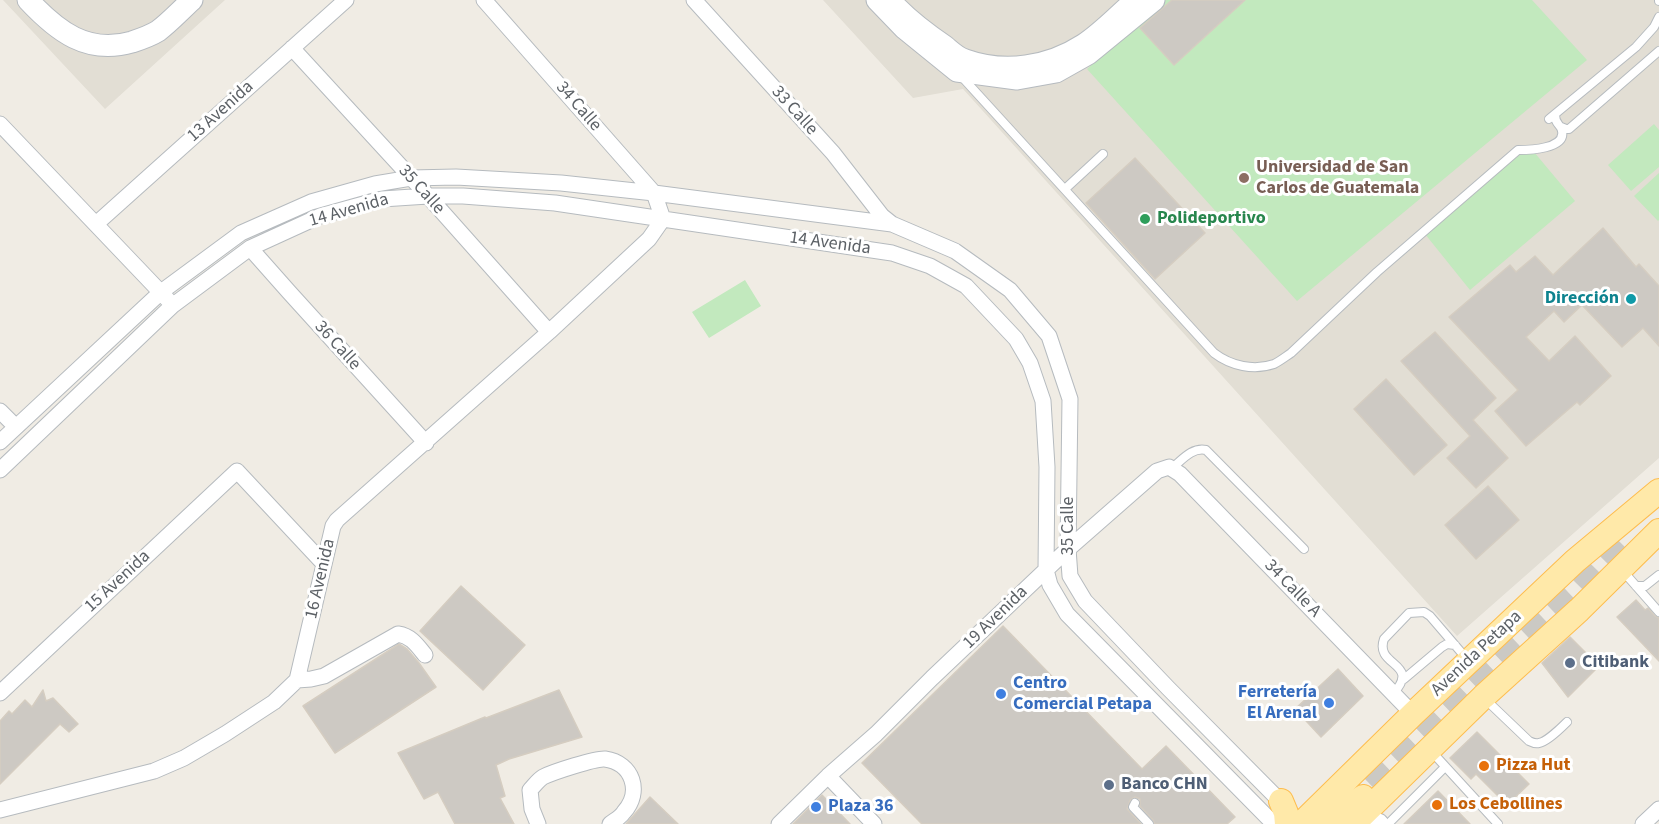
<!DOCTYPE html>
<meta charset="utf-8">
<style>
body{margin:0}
canvas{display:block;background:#f0ece4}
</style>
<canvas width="1659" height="824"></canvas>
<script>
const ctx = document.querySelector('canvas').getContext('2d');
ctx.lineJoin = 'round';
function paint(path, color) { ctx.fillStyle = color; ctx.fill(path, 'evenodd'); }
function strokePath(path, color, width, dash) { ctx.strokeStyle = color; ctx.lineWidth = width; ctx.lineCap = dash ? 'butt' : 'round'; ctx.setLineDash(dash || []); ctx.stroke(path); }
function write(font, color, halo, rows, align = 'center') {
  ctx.font = font + ' "Source Sans 3",sans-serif'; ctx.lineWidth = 6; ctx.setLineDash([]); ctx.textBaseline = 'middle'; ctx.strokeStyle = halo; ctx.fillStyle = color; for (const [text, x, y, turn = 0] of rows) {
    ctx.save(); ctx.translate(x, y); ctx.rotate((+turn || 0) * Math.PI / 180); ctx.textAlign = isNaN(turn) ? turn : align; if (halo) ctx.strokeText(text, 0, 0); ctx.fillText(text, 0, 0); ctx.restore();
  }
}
paint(new Path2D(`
 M 3,0 L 225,0 L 105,109 Z
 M 823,0 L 1659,0 L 1659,458 L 1457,636 L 963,89 L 913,98 Z`), '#e2ded4');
paint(new Path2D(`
 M 1163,0 L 1532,0 L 1587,60 L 1297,301 L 1087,69 Z
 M 1654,124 L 1659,130 L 1659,167 L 1631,191 L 1608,165 Z
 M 1529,146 L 1575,201 L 1470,290 L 1425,234 Z
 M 1659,173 L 1659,220 L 1658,221 L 1634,196 Z
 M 745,280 L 761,306 L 709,338 L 692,312 Z`), '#c2e9be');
const building = new Path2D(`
 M 1172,0 L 1245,0 L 1174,65 L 1140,28 Z
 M 1135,158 L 1205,233 L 1155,279 L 1086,203 Z
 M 1603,228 L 1636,267 L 1639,264 L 1659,286 L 1659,346 L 1643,328 L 1622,347 L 1582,305 L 1564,322 L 1554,311 L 1526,337 L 1549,361 L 1575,336 L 1611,376 L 1580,405 L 1577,402 L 1526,446 L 1495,411 L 1518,390 L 1449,317 L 1510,265 L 1516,272 L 1535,256 L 1553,275 Z
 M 1435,332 L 1496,398 L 1473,420 L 1508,458 L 1476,488 L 1447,458 L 1470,436 L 1401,361 Z
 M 1386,379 L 1447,445 L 1414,475 L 1354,409 Z
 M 1488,486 L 1519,520 L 1476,559 L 1445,525 Z
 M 461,586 L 525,645 L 483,690 L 420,631 Z
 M 1636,600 L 1645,610 L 1648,608 L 1655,616 L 1659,618 L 1659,661 L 1617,617 Z
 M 1003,626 L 1142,769 L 1166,746 L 1235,817 L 1227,824 L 1155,824 L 1153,820 L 1140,806 L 1140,799 L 1135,797 L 1130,800 L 1127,809 L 1141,824 L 922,824 L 862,763 Z
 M 1570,637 L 1599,666 L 1568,697 L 1542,663 Z
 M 399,644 L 407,649 L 419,663 L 436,687 L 335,753 L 303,706 Z
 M 1338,669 L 1363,696 L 1321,737 L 1295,709 Z
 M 43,690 L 46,701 L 53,698 L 78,724 L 69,732 L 60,724 L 0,784 L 0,721 L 9,711 L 12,714 L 25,700 L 32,707 Z
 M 559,690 L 582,737 L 509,759 L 496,765 L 505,796 L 500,798 L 514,824 L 455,824 L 438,792 L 424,799 L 398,753 L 485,717 L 486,718 Z
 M 1477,732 L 1529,784 L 1507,805 L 1476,774 L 1471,779 L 1450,758 Z
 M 1438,791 L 1470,824 L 1404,824 Z
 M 822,795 L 850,824 L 793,824 Z
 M 650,797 L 678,824 L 626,824 Z`);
paint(building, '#cdc9c3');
strokePath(building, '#d5cdc1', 1.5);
strokePath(new Path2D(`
 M 1369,812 L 1364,806 L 1359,793 L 1365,784 L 1570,590 L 1621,538`), '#cbc9c4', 24, [24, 12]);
const lane = new Path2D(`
 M 1659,0 L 1659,1
 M 962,77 L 1214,353 C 1231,366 1254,371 1274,364 C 1280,361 1285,357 1291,353 L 1377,272 L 1518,150 C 1529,150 1566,149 1562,131 C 1561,124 1555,125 1555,115
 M 1549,119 L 1636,47 L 1654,27 L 1659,17
 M 1561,127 L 1566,129 L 1569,129 L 1659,51
 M 1065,189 L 1103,154
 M 1172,468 C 1182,460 1192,447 1206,450 L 1304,549
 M 1622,570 L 1659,612
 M 1636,586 L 1645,586 L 1659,575
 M 1404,679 L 1442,647 L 1447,644 L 1455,645
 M 1393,694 C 1422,662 1374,667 1384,639 L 1409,613 L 1424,612 L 1430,616 L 1466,658
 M 1484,698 L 1529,741 C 1531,742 1536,744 1539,743 C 1546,742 1561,728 1567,722
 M 1432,752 L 1498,824
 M 1135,803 L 1133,807 L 1149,824
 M 1388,824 L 1445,767`);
const street = new Path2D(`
 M 694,0 L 833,153 L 882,216 L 892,224
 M 894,0 C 910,18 928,31 947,44 C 953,49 959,55 966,57 C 1005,71 1048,64 1082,42 C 1099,31 1115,14 1131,0
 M 292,48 L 428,196 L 549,332
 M 0,124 L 168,300
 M 96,224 L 346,0
 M 250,248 L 289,292 L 426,443
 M 0,411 L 16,427
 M 0,442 L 161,292 L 241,233 L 311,202 L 375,184 L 411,178 L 456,177 L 561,183 L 654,193 L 892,224 L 955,251 L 1010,290 L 1049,336 L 1070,399 L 1068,549 L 1070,576 L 1085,601 L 1168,688 L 1287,808
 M 0,470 L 172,306 L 250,248 L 320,216 L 382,199 L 428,196 L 463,196 L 555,203 L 892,253 L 930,266 L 966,286 L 1016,339 L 1030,363 L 1043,401 L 1047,467 L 1046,570 L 1050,585 L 1067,614 L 1274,824
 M 297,680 L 311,679 L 324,676 L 398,634 C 411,636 417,645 425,655
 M 0,693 L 237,471 L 324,564
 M 828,776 L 874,824
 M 0,810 L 154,771 L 184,758 L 225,734 L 274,702 L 297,680 L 333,526 L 337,520 L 549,332 L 649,239 L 663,219 L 654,193 L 484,0
 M 538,824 L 532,809 L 530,790 C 534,786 538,780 543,777 C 553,772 596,758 605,759 C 633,763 642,792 624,812 C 621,817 615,820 610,824
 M 779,824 L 828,776 L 876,734 L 932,678 L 1068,549 L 1157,471 L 1169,467 L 1180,474 L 1413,714
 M 1643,824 L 1659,809`);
const secondary = new Path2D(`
 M 28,0 C 57,31 87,55 132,42 C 141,39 150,36 158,31 C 170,22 181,10 192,0
 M 877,0 L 904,28 L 957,71 L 1017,79 L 1056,72 L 1088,54 L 1154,0
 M 1358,819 L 1378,824`);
const primary = new Path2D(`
 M 1281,801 L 1286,813 L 1287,824
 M 1301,824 L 1413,714 L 1575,561 L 1659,491
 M 1330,824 L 1363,797
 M 1353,824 L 1483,697 L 1579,610 L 1659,531`);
strokePath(lane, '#b6bbbf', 10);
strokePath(street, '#b6bbbf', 17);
strokePath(secondary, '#b5babf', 23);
strokePath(primary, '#febd4e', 26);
strokePath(lane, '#fff', 8);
strokePath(street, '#fff', 15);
strokePath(secondary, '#fff', 21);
strokePath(primary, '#ffe9a9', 24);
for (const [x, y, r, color] of [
 [1244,178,6,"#8d6e63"],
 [1145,219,6,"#2e9e5b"],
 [1631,299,6,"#0f9aa8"],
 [1570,663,6,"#5c6f8a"],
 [1001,694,6,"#3f7fe0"],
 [1329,703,6,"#3f7fe0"],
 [1484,766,6,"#e8710a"],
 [1109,785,6,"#5c6f8a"],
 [1437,805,6,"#e8710a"],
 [816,807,6,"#3f7fe0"]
]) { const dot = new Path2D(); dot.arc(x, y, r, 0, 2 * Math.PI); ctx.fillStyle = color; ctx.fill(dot); strokePath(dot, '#fff', 2); }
write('18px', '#5c6166', '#fff', [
 ["34 Calle",578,107,49],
 ["33 Calle",794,111,48],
 ["13 Avenida",221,112,-42],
 ["35 Calle",421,190,48],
 ["14 Avenida",349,211,-16],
 ["14 Avenida",830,244,8],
 ["36 Calle",337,346,48],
 ["35 Calle",1069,526,-90],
 ["16 Avenida",321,579,-77],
 ["15 Avenida",118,582,-43],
 ["34 Calle A",1292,589,46],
 ["19 Avenida",996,618,-44],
 ["Avenida Petapa",1477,654,-43]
]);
write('bold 18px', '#785e54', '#fff', [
 ["Universidad de San",1256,168],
 ["Carlos de Guatemala",1256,189]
], 'left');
write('bold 18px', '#27864d', '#fff', [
 ["Polideportivo",1157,219]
], 'left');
write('bold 18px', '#0d838f', '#fff', [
 ["Dirección",1619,299]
], 'right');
write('bold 18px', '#4e5e75', '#fff', [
 ["Citibank",1582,663],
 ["Banco CHN",1121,785]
], 'left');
write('bold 18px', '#366cbe', '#fff', [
 ["Centro",1013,684],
 ["Comercial Petapa",1013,705],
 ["Ferretería",1317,693,"right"],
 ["El Arenal",1317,714,"right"],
 ["Plaza 36",828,807]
], 'left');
write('bold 18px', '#c56008', '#fff', [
 ["Pizza Hut",1496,766],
 ["Los Cebollines",1449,805]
], 'left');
</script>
